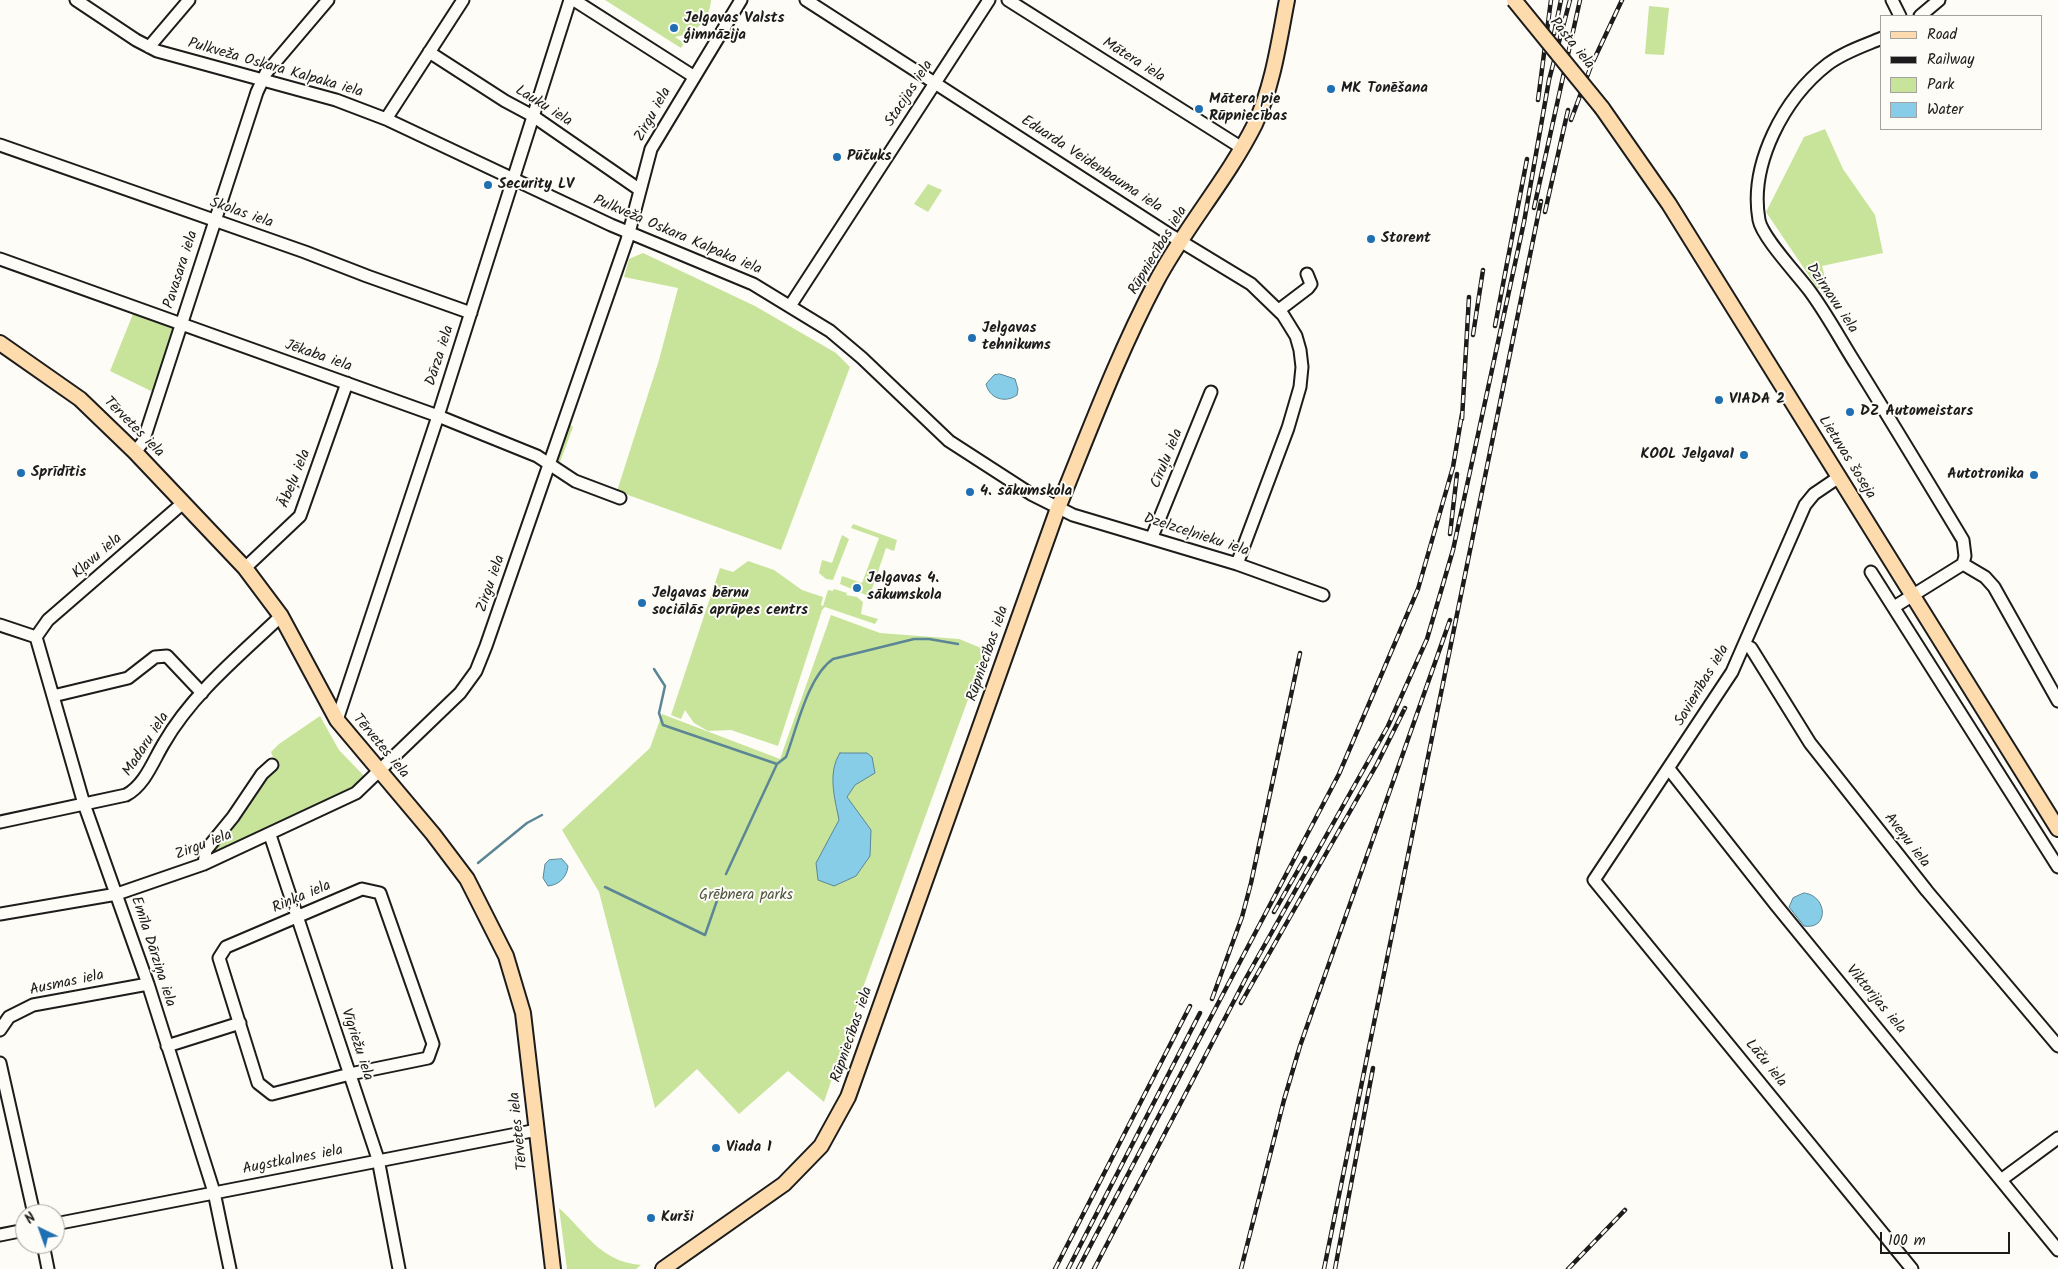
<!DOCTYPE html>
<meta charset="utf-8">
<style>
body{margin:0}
#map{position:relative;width:2058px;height:1269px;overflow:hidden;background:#fdfcf7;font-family:Kalam,sans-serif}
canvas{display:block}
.legend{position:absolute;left:1880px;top:15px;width:162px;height:115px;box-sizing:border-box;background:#fdfcf7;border:1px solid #a3a29f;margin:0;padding:6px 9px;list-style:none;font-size:15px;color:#1c1c1c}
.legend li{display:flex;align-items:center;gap:10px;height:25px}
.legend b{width:25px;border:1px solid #a3a29f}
.north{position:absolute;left:15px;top:1204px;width:50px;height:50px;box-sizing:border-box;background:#fdfcf7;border:1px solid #a3a29f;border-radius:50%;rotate:318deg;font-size:14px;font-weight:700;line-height:20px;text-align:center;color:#1c1c1c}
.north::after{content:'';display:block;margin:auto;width:18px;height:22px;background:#1f6fb2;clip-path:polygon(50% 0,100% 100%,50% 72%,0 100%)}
.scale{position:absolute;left:1880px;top:1232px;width:130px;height:22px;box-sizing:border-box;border:2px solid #1c1c1c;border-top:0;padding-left:6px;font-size:15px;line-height:18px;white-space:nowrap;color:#1c1c1c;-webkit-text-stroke:4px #fdfcf7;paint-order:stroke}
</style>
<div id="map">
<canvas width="2058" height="1269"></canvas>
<ul class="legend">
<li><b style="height:6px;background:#fedbac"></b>Road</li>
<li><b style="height:6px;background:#1c1c1c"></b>Railway</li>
<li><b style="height:14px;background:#c8e49b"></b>Park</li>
<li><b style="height:14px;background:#87cde8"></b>Water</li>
</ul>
<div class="north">N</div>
<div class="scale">100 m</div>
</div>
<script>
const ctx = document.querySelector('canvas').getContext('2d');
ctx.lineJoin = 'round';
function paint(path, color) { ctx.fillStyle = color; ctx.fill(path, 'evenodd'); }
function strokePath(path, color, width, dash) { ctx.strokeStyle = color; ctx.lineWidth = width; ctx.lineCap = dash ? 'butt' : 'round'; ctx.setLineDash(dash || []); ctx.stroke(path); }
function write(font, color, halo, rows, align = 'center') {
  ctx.font = font + ' Kalam,sans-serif'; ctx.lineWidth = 4; ctx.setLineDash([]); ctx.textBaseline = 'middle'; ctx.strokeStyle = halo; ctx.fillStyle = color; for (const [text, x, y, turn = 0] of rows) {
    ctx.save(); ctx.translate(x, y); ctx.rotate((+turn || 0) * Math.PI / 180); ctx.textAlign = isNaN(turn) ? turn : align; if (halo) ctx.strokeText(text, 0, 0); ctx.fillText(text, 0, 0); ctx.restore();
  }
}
paint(new Path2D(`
 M 605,0 L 711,0 L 711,1 C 709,21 695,34 675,37 L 684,43 L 681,48 Z
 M 1649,6 L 1669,8 L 1664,55 L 1645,54 Z
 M 1825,129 L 1843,169 L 1875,215 L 1883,253 L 1822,266 L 1827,285 L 1818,289 L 1766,212 L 1804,137 Z
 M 928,184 L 942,190 L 928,212 L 914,204 Z
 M 643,253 L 755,306 L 836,353 L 850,367 L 781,550 L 617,491 L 659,360 L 678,288 L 624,277 L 629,259 Z
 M 133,314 L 173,329 L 153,392 L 110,371 Z
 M 569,424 L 573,427 L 560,462 L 564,469 L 557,463 L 556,457 Z
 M 853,524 L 897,540 L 894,551 L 886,548 L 871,592 L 882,596 L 880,601 L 840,584 L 842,576 L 862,583 L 879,538 L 851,528 Z
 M 842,535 L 849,539 L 833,580 L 826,579 L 819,573 L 822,560 L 832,563 Z
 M 748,561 L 774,570 L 802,590 L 823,597 L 821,605 L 823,606 L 828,590 L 833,591 L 834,589 L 847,593 L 846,595 L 857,597 L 863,602 L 861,614 L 878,619 L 875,624 L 825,607 L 822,610 L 778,746 L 731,730 L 708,731 L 694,723 L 685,710 L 681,719 L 671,715 L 720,568 L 733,572 Z
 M 831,615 L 880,633 L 959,639 L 986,650 L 865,982 L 824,1102 L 788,1071 L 739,1114 L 697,1069 L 655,1108 L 599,892 L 562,830 L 650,748 L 662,714 L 780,759 Z
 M 320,716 L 339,750 L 366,778 L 349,792 L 211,858 L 208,855 L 274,770 L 276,765 L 271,752 L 279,744 Z
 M 559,1208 C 587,1233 599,1261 641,1265 L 636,1269 L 567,1269 Z`), '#c8e49b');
const water = new Path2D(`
 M 1000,374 L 1015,379 L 1018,389 L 1017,395 C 1005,404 989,398 986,384 L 994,375 Z
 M 840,753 L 867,753 L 872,757 L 875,773 L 855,785 L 847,797 L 871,830 L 870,856 L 856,876 L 834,886 L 818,880 L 816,863 L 839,820 C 835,799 827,773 840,753 Z
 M 562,859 L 568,866 C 567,877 559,885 548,886 L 543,878 L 545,864 L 549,860 Z
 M 1804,893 C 1827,895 1830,930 1804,926 L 1789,907 L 1793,898 Z`);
paint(water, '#87cde8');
strokePath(water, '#5c8696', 1);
strokePath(new Path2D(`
 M 654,669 L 665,686 L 659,713 L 663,725 L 777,764 L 786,757 C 797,728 808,676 833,659 L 914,639 L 929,639 L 958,644
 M 478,863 L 527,823 L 542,815
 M 726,874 L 777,764
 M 605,887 L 705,935 L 721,889`), '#5c8696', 2.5);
const minor = new Path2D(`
 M 76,0 L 136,40 L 157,51 L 336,100 L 386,119 L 611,225 L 753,284 L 830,331 L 862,358 L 949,441 L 1031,494 L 1073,515 L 1237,564 L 1323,595
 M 574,0 L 693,76
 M 806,0 L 1172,236 L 1251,284 L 1283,315 L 1296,336 L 1300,350 L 1302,367 L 1300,387 L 1288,428 L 1237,564
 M 1008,0 L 1242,148
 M 1892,0 L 1900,16
 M 1920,16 L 1939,0
 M 1882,38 C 1863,46 1844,52 1828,64 C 1784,98 1749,164 1759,220 C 1762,237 1797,274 1809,290 C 1827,314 1841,341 1857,366 C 1893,424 1928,482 1963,540 L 1965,556 L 1963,564 L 1894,607
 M 149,47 L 189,0
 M 429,52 L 505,101 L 533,116 L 640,190
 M 386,119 L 463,0
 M 0,145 L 305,252 L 367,276 L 471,313
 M 0,259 L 438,416 L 537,456 L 575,481 L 620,498
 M 790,306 L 989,0
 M 1279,310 L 1308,288 L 1311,284 L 1307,274
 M 135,452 L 143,442 L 257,92 L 266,73 L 328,0
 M 1839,477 L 1814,494 L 1805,505 L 1732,672 L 1594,880 L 1912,1269
 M 183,503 L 48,620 L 36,637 L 84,804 L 148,984 L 214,1192 L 230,1269
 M 1152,537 L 1211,392
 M 1963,564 L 1985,577 L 1994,587 L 2058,701
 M 245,568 L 300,516 L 347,383
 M 1871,572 L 2058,867
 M 0,625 L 36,637
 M 1745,645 L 1751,648 L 1810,743 L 1927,891 L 2058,1046
 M 53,696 L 128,678 L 155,657 L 167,656 L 202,693
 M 337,720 L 438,416 L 570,0
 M 1669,769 L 1776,905 L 2058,1250
 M 0,822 L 126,795 C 145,785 153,761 164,743 C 192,694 240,655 281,616
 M 270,835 L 378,1159 L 399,1269
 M 204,864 L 206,850 L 233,817 L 262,774 L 272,765
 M 362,889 L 380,893 L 433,1044 L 428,1058 L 350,1074 L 272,1094 L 258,1083 L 219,958 L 226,947 Z
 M 0,914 L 117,894 L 204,864 L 356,793 L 460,693 L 476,671 L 486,646 L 627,240 L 651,149 L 741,0
 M 0,1030 L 9,1017 L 33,1005 L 148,984
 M 167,1046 L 240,1023
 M 0,1063 L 34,1214
 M 2001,1180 L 2058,1138
 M 55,1224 L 537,1130
 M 0,1235 L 25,1230
 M 43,1244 L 48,1269`);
const major = new Path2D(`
 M 1602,108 L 1669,204 L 2058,829
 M 0,343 L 80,399 L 135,452 L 245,568 L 281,616 L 337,720 L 433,834 L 467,879 L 506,956 L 523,1013 L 553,1269
 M 663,1269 L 784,1184 L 821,1146 L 848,1097 L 1058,508 C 1089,432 1118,354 1156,282 C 1185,227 1227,180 1255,124 C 1273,86 1279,41 1287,0`);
strokePath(minor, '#1c1c1c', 15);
strokePath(major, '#1c1c1c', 18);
strokePath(minor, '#fdfcf7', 11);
strokePath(major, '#fedbac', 14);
const rail = new Path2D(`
 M 1554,34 L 1561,0
 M 1538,100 L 1551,0
 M 1571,120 L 1591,66 L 1622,0
 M 1534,208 L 1580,0
 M 1545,212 L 1568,110
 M 1495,326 L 1527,159
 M 1473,335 L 1483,270
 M 1462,419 L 1469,297
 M 1450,534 L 1457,474
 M 1274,912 L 1305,858
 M 1212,999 L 1242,917 L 1251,883 L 1300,653
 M 1241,1003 L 1377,764 L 1405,708
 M 1055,1269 L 1190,1006
 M 1068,1269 L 1200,1013
 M 1078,1269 L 1339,774 L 1418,589 L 1453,467 L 1462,414
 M 1094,1269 L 1246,978 L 1388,726 L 1427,639 L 1453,550 L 1524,222 L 1549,80 L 1570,0
 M 1241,1269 L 1284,1100 L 1300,1046 L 1450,620
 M 1324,1269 L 1541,201
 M 1335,1269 L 1373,1068
 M 1568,1269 L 1625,1210`);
strokePath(rail, '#1c1c1c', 4.5);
strokePath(rail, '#fdfcf7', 2.5, [8]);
const majorBridge = new Path2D(`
 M 1514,0 L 1602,108`);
strokePath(majorBridge, '#1c1c1c', 18, []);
strokePath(majorBridge, '#fedbac', 14);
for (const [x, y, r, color] of [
 [674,28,5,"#1f6fb2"],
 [1331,89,5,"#1f6fb2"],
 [1199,109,5,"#1f6fb2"],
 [837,157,5,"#1f6fb2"],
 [488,185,5,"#1f6fb2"],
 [1371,239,5,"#1f6fb2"],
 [972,338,5,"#1f6fb2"],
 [1719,400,5,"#1f6fb2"],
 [1850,412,5,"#1f6fb2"],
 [1744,455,5,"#1f6fb2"],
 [21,473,5,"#1f6fb2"],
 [2034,475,5,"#1f6fb2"],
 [970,492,5,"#1f6fb2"],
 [857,588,5,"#1f6fb2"],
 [642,603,5,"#1f6fb2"],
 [716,1148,5,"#1f6fb2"],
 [651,1218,5,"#1f6fb2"]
]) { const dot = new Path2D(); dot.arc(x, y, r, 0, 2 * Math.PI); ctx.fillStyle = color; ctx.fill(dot); strokePath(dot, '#fdfcf7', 2); }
write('bold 15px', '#1c1c1c', '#fdfcf7', [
 ["Jelgavas Valsts",684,19],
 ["ģimnāzija",684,36],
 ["MK Tonēšana",1341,89],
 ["Mātera pie",1209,100],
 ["Rūpniecības",1209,117],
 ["Pūčuks",847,157],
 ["Security LV",498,185],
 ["Storent",1381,239],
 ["Jelgavas",982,329],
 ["tehnikums",982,346],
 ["VIADA 2",1729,400],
 ["DZ Automeistars",1860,412],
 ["KOOL Jelgava1",1734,455,"right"],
 ["Sprīdītis",31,473],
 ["Autotronika",2024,475,"right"],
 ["4. sākumskola",980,492],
 ["Jelgavas 4.",867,579],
 ["sākumskola",867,596],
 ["Jelgavas bērnu",652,594],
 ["sociālās aprūpes centrs",652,611],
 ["Viada 1",726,1148],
 ["Kurši",661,1218]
], 'left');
write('15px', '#1c1c1c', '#fdfcf7', [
 ["Pasta iela",1571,44,51],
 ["Mātera iela",1133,61,32],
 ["Pulkveža Oskara Kalpaka iela",275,69,16],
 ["Stacijas iela",910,94,-57],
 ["Lauku iela",543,107,32],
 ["Zirgu iela",654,115,-61],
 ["Eduarda Veidenbauma iela",1091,165,33],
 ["Skolas iela",241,214,19],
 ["Pulkveža Oskara Kalpaka iela",677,236,23],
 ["Rūpniecības iela",1159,251,-59],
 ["Pavasara iela",182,270,-72],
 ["Dzirnavu iela",1831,299,56],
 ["Dārza iela",441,356,-72],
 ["Jēkaba iela",318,357,19],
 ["Tērvetes iela",133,428,45],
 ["Lietuvas šoseja",1846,458,58],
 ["Cīruļu iela",1168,459,-68],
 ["Ābeļu iela",296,479,-68],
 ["Dzelzceļnieku iela",1196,536,18],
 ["Kļavu iela",98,557,-41],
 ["Zirgu iela",492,584,-71],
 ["Rūpniecības iela",989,654,-71],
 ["Savienības iela",1703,686,-59],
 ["Madaru iela",147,745,-57],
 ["Tērvetes iela",380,747,50],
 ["Aveņu iela",1906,841,52],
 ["Zirgu iela",204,846,-21],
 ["Riņķa iela",302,898,-23],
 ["Emīla Dārziņa iela",152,952,72],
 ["Ausmas iela",67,984,-12],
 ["Viktorijas iela",1875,1000,50],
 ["Rūpniecības iela",853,1035,-71],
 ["Vīgriežu iela",356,1045,72],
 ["Lāču iela",1765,1064,51],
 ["Tērvetes iela",520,1131,-96],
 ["Augstkalnes iela",293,1161,-11]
]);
write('15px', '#505842', '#fdfcf7', [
 ["Grēbnera parks",746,896]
]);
</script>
